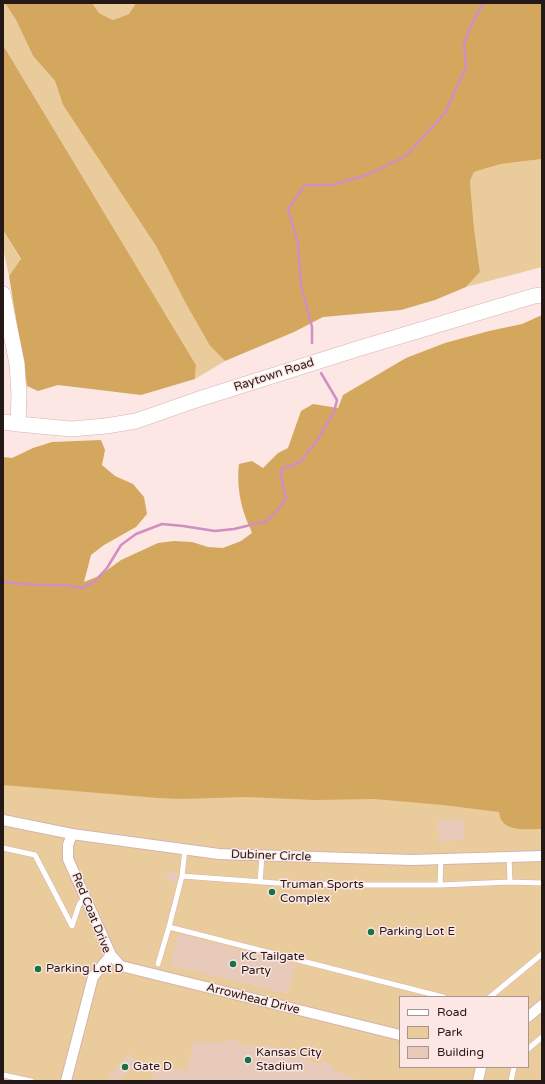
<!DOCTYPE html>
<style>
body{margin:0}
#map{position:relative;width:545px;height:1084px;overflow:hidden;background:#fce7e4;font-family:"Varela Round",sans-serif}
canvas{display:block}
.frame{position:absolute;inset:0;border:4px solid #251917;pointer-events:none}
.legend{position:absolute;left:399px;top:996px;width:130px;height:72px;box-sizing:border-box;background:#fce7e4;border:1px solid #a69592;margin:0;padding:5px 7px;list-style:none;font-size:12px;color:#251917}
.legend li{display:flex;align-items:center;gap:8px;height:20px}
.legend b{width:20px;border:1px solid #a69592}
</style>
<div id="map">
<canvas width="545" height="1084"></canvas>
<div class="frame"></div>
<ul class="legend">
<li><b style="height:5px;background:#fff"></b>Road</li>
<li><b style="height:11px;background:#eacc9c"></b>Park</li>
<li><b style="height:11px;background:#e7cab9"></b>Building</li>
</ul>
</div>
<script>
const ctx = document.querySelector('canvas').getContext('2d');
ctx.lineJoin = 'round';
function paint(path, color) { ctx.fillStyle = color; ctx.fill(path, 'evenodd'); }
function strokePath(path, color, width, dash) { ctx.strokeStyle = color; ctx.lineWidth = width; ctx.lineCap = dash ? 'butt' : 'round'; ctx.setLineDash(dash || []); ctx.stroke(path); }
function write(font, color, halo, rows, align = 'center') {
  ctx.font = font + ' "Varela Round",sans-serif'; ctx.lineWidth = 3; ctx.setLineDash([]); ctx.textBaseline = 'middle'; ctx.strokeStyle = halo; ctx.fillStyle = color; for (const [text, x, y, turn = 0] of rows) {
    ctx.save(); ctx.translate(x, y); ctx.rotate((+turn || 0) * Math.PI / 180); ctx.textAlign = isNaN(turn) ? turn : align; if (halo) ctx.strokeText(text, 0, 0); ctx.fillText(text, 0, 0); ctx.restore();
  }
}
paint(new Path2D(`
 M 3,3 L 5,3 L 16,20 L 33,56 L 55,81 L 63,105 L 156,246 L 186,304 L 210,346 L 225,361 L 195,379 L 196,365 L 3,45 Z
 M 92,3 L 136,3 L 129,14 L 113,20 L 99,13 Z
 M 542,159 L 542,267 L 466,287 L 480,272 L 474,228 L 470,181 L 474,172 L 501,164 Z
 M 3,230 L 21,260 L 9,276 L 3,248 Z
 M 3,745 L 542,787 L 542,1081 L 3,1081 ZM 400,997 L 528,997 L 528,1067 L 400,1067 Z`), '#eacc9c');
paint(new Path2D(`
 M 5,3 L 92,3 L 99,13 L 113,20 L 129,14 L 136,3 L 542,3 L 542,159 L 501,164 L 474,172 L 470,181 L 474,228 L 480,272 L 466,287 L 435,300 L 401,310 L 323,317 L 294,332 L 225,361 L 210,346 L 186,304 L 156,246 L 63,105 L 55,81 L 33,56 L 16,20 Z
 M 3,45 L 196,365 L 195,379 L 141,395 L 58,385 L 38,391 L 27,386 L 9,276 L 21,259 L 3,230 Z
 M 542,315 L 542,829 C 531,829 509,832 502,821 C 500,819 500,815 499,812 L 443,805 L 374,799 L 314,800 L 246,797 L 182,799 L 158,798 L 3,785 L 3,457 L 12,458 L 33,448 L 52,442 L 101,440 L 105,450 L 102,465 L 115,476 L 133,484 L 144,497 L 147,514 L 136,527 L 104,545 L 91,555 L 84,582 L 99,576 L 121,560 L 158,543 L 174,541 L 192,542 L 208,547 L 223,548 L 241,541 L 252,533 C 250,527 246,520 244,513 C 239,497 237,480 239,464 L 252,461 L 263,468 L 278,453 L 288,448 L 301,411 L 313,404 L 338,408 L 343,395 L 406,358 L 445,343 L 489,331 L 522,324 Z`), '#d3a75d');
strokePath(new Path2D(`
 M 312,343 L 312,327 L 301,286 L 298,243 L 288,209 L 305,185 L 332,185 L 367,175 L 406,156 L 445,113 L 466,67 L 464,45 L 472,22 L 484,3
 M 3,582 L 38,585 L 65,585 L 81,588 L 93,583 L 107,568 L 121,545 L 136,534 L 162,524 L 183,526 L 215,531 L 234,529 L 267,521 L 281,506 L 286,498 L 281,478 L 282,469 L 300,462 L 318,439 L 334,412 L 337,400 L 321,373`), '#d28ec2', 2.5);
paint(new Path2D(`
 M 463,819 L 464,840 L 439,842 L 438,820 Z
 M 168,871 L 178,873 L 176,882 L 166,879 Z
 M 178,934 L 296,964 L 288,994 L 170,965 Z
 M 227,1039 L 238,1040 L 238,1044 L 261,1048 L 262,1044 L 300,1053 L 299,1057 L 321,1065 L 322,1061 L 333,1065 L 332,1069 L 361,1081 L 150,1081 L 157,1070 L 187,1069 L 192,1047 L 195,1042 L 226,1042 Z
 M 130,1052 L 136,1065 L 119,1081 L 105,1081 Z`), '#e7cab9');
const lane = new Path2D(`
 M 3,848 L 35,855 L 72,926
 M 509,856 L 510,882
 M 182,876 L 185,849
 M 260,882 L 262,856
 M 440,885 L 441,859
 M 72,926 L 79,905 L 85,896
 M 158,964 L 169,927
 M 443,997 L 169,927 L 182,876 L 276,883 L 353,885 L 440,885 L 510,882 L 542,883
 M 490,997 L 542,954
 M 528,1049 L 542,1037
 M 3,1075 L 31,1081
 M 511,1081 L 514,1067`);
const street = new Path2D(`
 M 3,820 L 72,834 L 219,854 L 412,860 L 542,856
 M 111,955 L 121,966 L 400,1035
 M 528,1017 L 542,1005
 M 66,1081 L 93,977 L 111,955 L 68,859 L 68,845 L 72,834
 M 478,1081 L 481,1067`);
const secondary = new Path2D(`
 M 3,294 L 17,364 L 19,394 L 18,424
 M 3,422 L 18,424 L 71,429 L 106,426 L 136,421 L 199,399 L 357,349 L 534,296 L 542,295`);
strokePath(lane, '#d4b3ae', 6);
strokePath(street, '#d4b3ae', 12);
strokePath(secondary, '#d4b3ae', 16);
strokePath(lane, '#fff', 5);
strokePath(street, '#fff', 10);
strokePath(secondary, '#fff', 15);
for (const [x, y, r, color] of [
 [272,892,4,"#187246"],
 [371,932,4,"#187246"],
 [233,964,4,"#187246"],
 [38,969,4,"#187246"],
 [248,1060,4,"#187246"],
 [125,1067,4,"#187246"]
]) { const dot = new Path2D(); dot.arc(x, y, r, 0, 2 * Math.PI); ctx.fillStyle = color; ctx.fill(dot); strokePath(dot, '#fce7e4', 1.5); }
write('12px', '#251917', '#fce7e4', [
 ["Raytown Road",274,375,-18],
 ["Dubiner Circle",271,856,2],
 ["Red Coat Drive",91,913,68],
 ["Arrowhead Drive",253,999,14]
]);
write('12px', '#251917', '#fce7e4', [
 ["Truman Sports",280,885],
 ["Complex",280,899],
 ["Parking Lot E",379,932],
 ["KC Tailgate",241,957],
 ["Party",241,971],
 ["Parking Lot D",46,969],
 ["Kansas City",256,1053],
 ["Stadium",256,1067],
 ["Gate D",133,1067]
], 'left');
</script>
